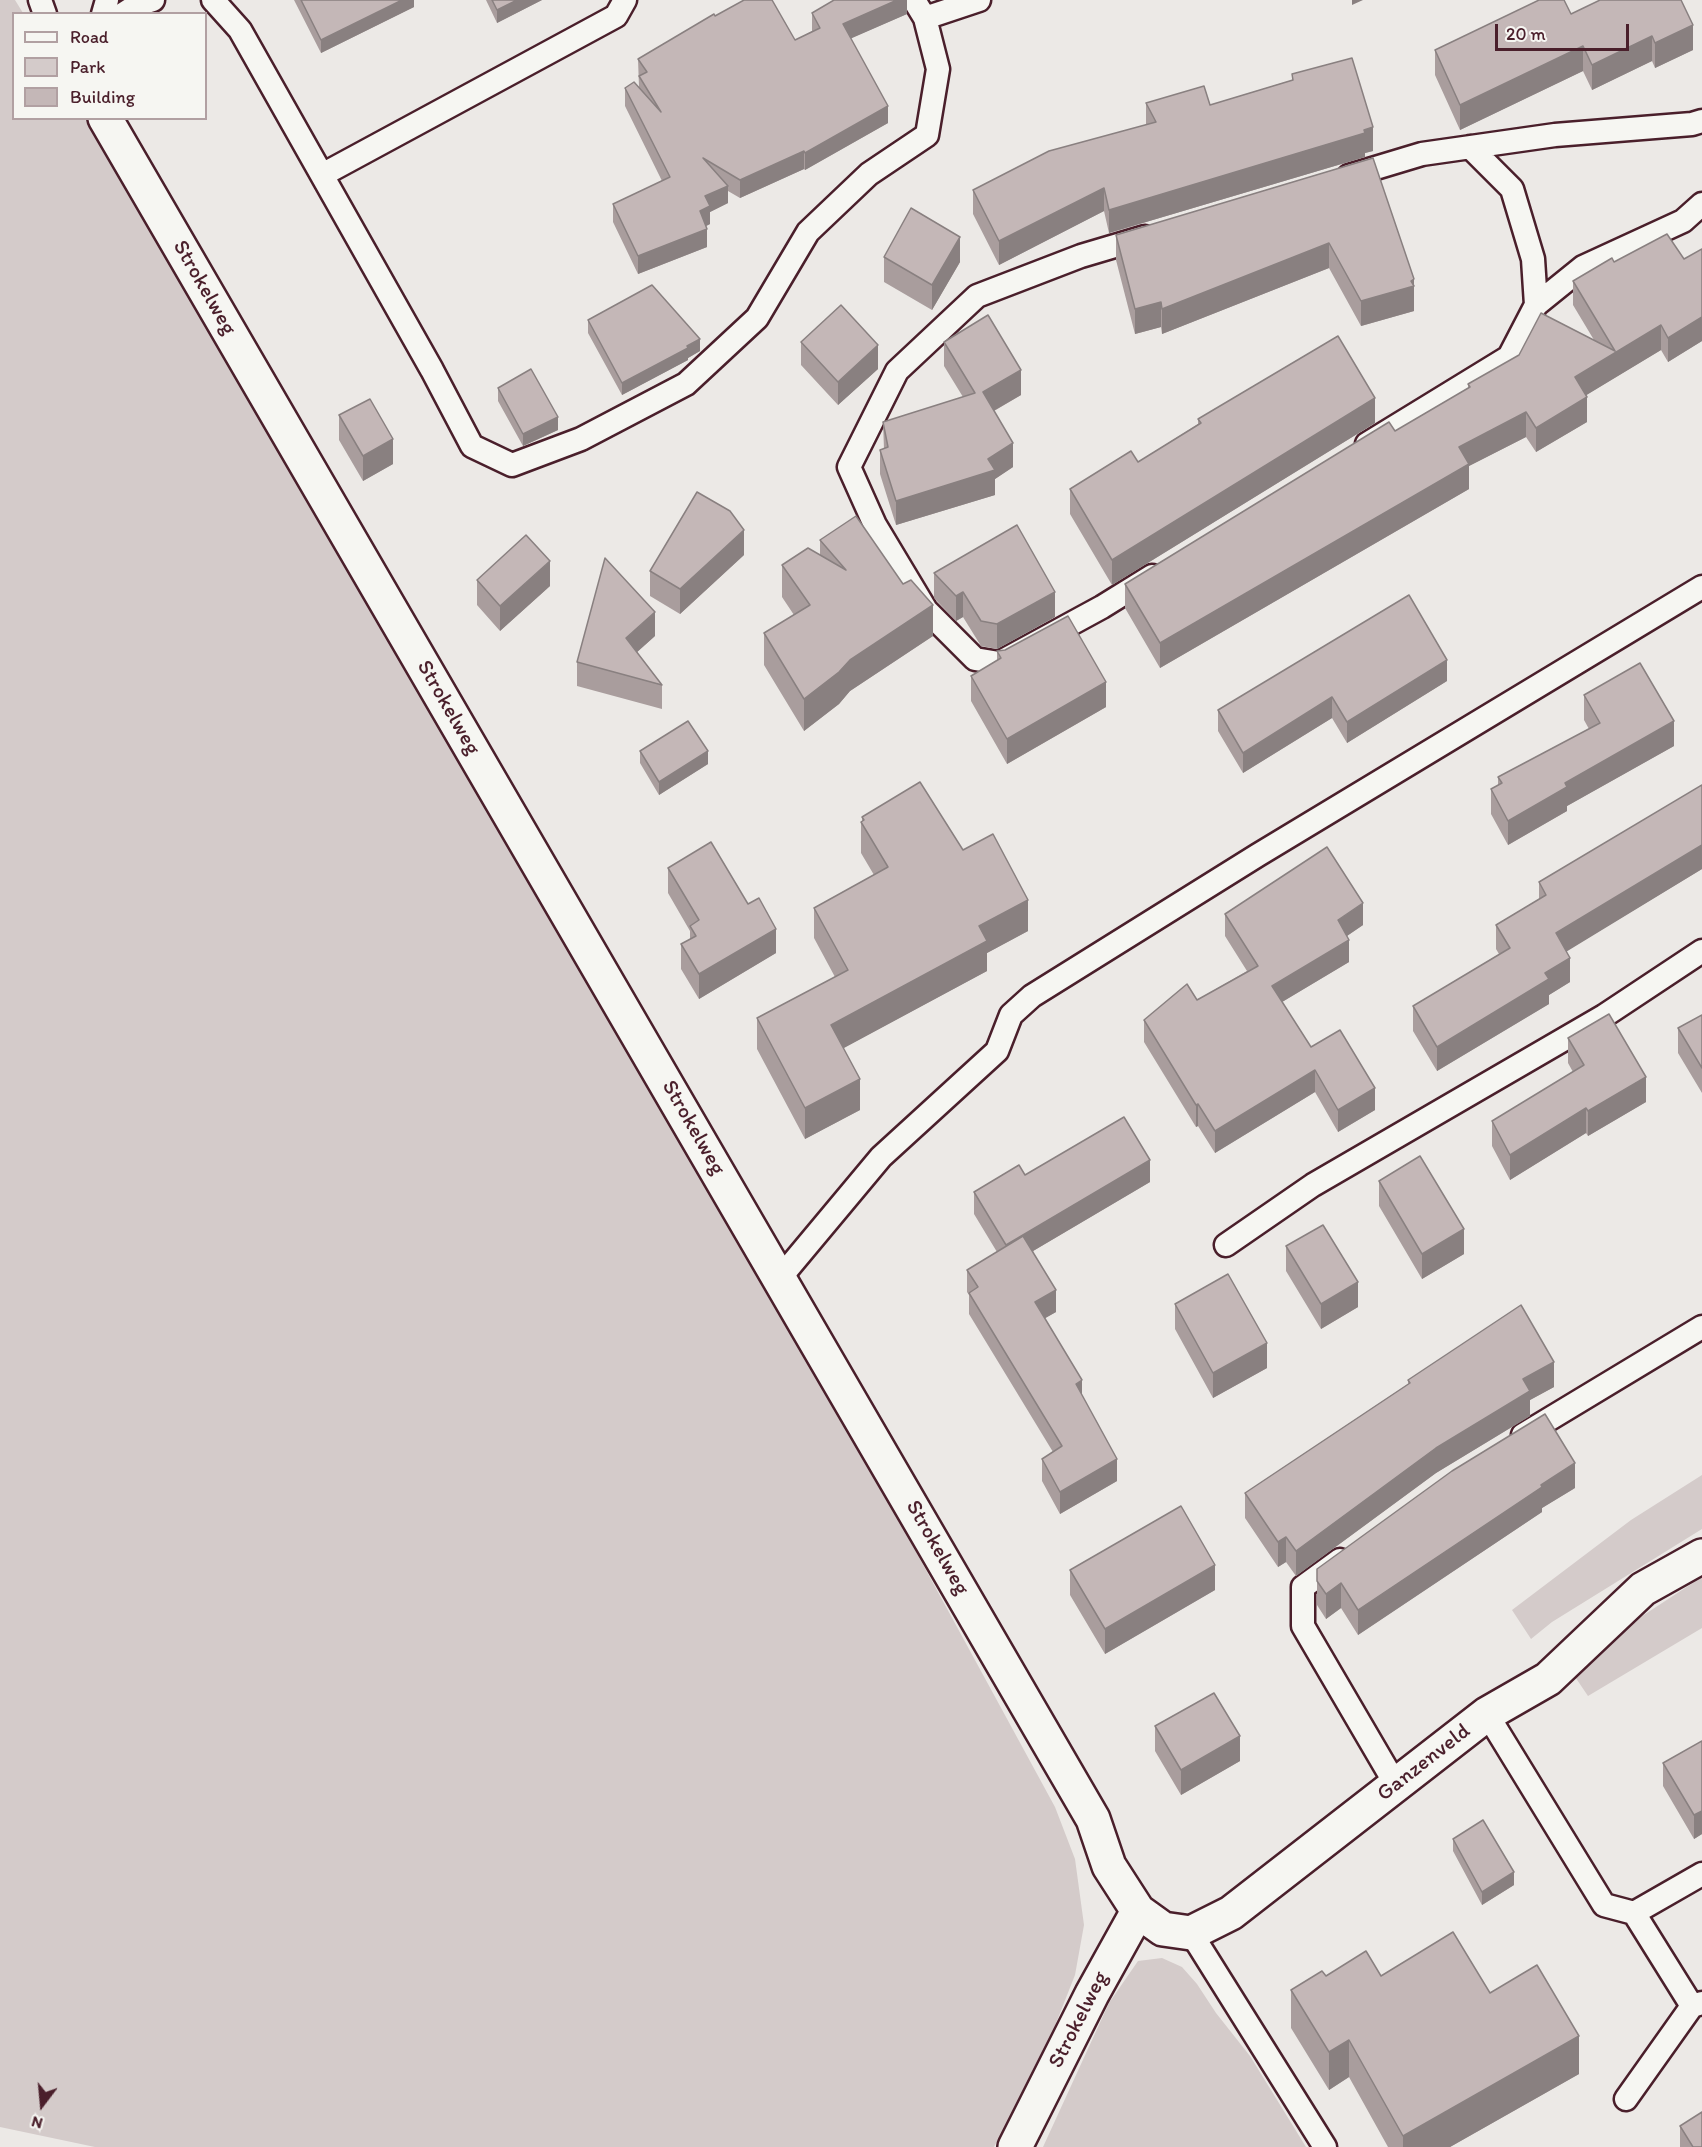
<!DOCTYPE html>
<style>
body{margin:0}
#map{position:relative;width:1702px;height:2147px;overflow:hidden;background:#ece9e6;font-family:Itim,sans-serif}
canvas{display:block}
.legend{position:absolute;left:12px;top:12px;width:195px;height:108px;box-sizing:border-box;background:#f6f6f2;border:2px solid #b1a0a2;margin:0;padding:8px 10px;list-style:none;font-size:18px;color:#4a1f2b}
.legend li{display:flex;align-items:center;gap:12px;height:30px}
.legend b{width:30px;border:2px solid #b1a0a2}
.north{position:absolute;left:12px;top:2075px;width:60px;height:60px;-webkit-text-stroke:4px #f6f6f2;paint-order:stroke;rotate:196deg;font-size:16px;font-weight:700;line-height:24px;text-align:center;color:#4a1f2b}
.north::after{content:'';display:block;margin:auto;width:21px;height:27px;background:#4a1f2b;clip-path:polygon(50% 0,100% 100%,50% 72%,0 100%)}
.scale{position:absolute;left:1495px;top:24px;width:134px;height:27px;box-sizing:border-box;border:3px solid #4a1f2b;border-top:0;padding-left:8px;font-size:18px;line-height:21px;white-space:nowrap;color:#4a1f2b;-webkit-text-stroke:4px #f6f6f2;paint-order:stroke}
</style>
<div id="map">
<canvas width="1702" height="2147"></canvas>
<ul class="legend">
<li><b style="height:8px;background:#f6f6f2"></b>Road</li>
<li><b style="height:16px;background:#d4cbca"></b>Park</li>
<li><b style="height:16px;background:#c4b7b7"></b>Building</li>
</ul>
<div class="north">N</div>
<div class="scale">20 m</div>
</div>
<script>
const ctx = document.querySelector('canvas').getContext('2d');
ctx.lineJoin = 'round';
function paint(path, color) { ctx.fillStyle = color; ctx.fill(path, 'evenodd'); }
function strokePath(path, color, width, dash) { ctx.strokeStyle = color; ctx.lineWidth = width; ctx.lineCap = dash ? 'butt' : 'round'; ctx.setLineDash(dash || []); ctx.stroke(path); }
function write(font, color, halo, rows, align = 'center') {
  ctx.font = font + ' Itim,sans-serif'; ctx.lineWidth = 6; ctx.setLineDash([]); ctx.textBaseline = 'middle'; ctx.strokeStyle = halo; ctx.fillStyle = color; for (const [text, x, y, turn = 0] of rows) {
    ctx.save(); ctx.translate(x, y); ctx.rotate((+turn || 0) * Math.PI / 180); ctx.textAlign = isNaN(turn) ? turn : align; if (halo) ctx.strokeText(text, 0, 0); ctx.fillText(text, 0, 0); ctx.restore();
  }
}
paint(new Path2D(`
 M 0,0 L 15,0 L 23,13 L 14,14 L 14,118 L 85,119 L 810,1357 L 1055,1807 L 1075,1859 L 1084,1925 L 1075,1975 L 1045,2051 L 994,2147 L 95,2147 L 0,2127 Z
 M 1702,1475 L 1702,1529 L 1552,1622 L 1531,1639 L 1512,1610 L 1631,1520 Z
 M 1702,1577 L 1702,1628 L 1588,1696 L 1567,1665 Z
 M 1162,1958 L 1182,1967 L 1197,1984 L 1216,2013 L 1250,2056 L 1306,2147 L 1043,2147 L 1109,2003 L 1138,1961 Z`), '#d4cbca');
const lane = new Path2D(`
 M 40,0 L 45,14
 M 213,0 L 240,30 L 432,370 L 472,446 L 512,465 L 581,439 L 686,384 L 757,318 L 808,232 L 869,174 L 927,135 L 938,69 L 925,18
 M 914,0 L 925,18 L 979,0
 M 103,14 L 107,0
 M 123,14 L 137,5 L 153,0
 M 1470,147 L 1512,189 L 1533,259 L 1536,305
 M 322,175 L 616,16 L 625,0
 M 1349,176 L 1422,154 L 1555,135 L 1692,124 L 1702,121
 M 1145,237 L 1081,256 L 977,296 L 897,371 L 849,467 L 875,525 L 926,610 L 975,659 L 999,663 L 1102,607 L 1152,576
 M 1367,444 L 1509,357 L 1536,305 L 1583,267 L 1683,221 L 1702,204
 M 1226,1245 L 1313,1185 L 1604,1016 L 1702,951
 M 780,1278 L 881,1157 L 997,1051 L 1011,1015 L 1032,996 L 1258,855 L 1702,587
 M 1523,1435 L 1702,1327
 M 1340,1560 L 1303,1587 L 1303,1626 L 1396,1785
 M 1487,1714 L 1604,1905 L 1634,1913 L 1702,1874
 M 1634,1913 L 1692,2006 L 1702,2003
 M 1191,1933 L 1325,2147
 M 1626,2099 L 1692,2006`);
const street = new Path2D(`
 M 105,118 L 1093,1819 L 1109,1866 L 1138,1911 L 1092,1994 L 1015,2147
 M 1138,1911 L 1163,1929 L 1191,1933 L 1231,1913 L 1487,1714 L 1548,1679 L 1643,1589 L 1702,1556`);
strokePath(lane, '#4a1f2b', 27);
strokePath(street, '#4a1f2b', 38);
strokePath(lane, '#f6f6f2', 22);
strokePath(street, '#f6f6f2', 33);
paint(new Path2D(`
 M 294,0 L 414,0 L 414,7 L 321,53 Z
 M 486,0 L 542,0 L 497,23 Z
 M 907,0 L 907,14 L 851,38 L 888,123 L 805,170 L 804,169 L 740,198 L 728,191 L 728,203 L 710,212 L 710,224 L 706,226 L 707,247 L 638,274 L 613,222 L 613,204 L 662,181 L 625,106 L 625,88 L 639,87 L 638,59 L 715,16 L 795,40 L 812,31 L 812,13 Z
 M 1600,0 L 1693,50 L 1655,68 L 1652,61 L 1592,90 L 1583,71 L 1460,130 L 1435,75 L 1435,50 L 1571,14 Z
 M 1292,74 L 1373,151 L 1365,153 L 1365,157 L 1109,233 L 1104,211 L 999,265 L 973,214 L 973,190 L 1146,125 L 1146,103 L 1210,105 L 1292,80 Z
 M 1373,158 L 1414,279 L 1414,311 L 1361,326 L 1329,268 L 1162,334 L 1161,327 L 1135,334 L 1116,260 L 1116,235 Z
 M 1702,249 L 1702,341 L 1668,362 L 1661,350 L 1586,395 L 1587,422 L 1536,452 L 1526,437 L 1469,466 L 1469,489 L 1160,668 L 1125,608 L 1125,584 L 1395,431 L 1468,388 L 1468,384 L 1594,340 L 1573,305 L 1573,281 L 1614,262 L 1684,259 Z
 M 884,257 L 960,262 L 932,310 L 884,282 Z
 M 588,320 L 700,351 L 688,358 L 688,360 L 622,395 L 588,333 Z
 M 801,342 L 878,369 L 838,405 L 801,365 Z
 M 944,342 L 1021,395 L 994,411 L 1013,467 L 995,479 L 995,495 L 896,525 L 880,474 L 880,450 L 884,449 L 883,422 L 963,397 L 944,366 Z
 M 498,388 L 558,430 L 523,446 L 498,401 Z
 M 339,415 L 393,464 L 363,481 L 339,440 Z
 M 1198,419 L 1375,423 L 1112,585 L 1070,514 L 1070,489 L 1138,462 L 1198,424 Z
 M 820,540 L 933,636 L 850,691 L 839,704 L 804,731 L 764,665 L 764,633 L 794,615 L 782,597 L 782,565 L 820,555 Z
 M 744,555 L 680,614 L 650,596 L 650,571 Z
 M 934,573 L 1055,617 L 997,649 L 981,646 L 963,617 L 956,621 L 934,598 Z
 M 477,580 L 550,586 L 500,631 L 477,605 Z
 M 655,636 L 637,652 L 662,685 L 662,709 L 577,686 L 577,662 Z
 M 997,651 L 1106,707 L 1007,764 L 971,701 L 971,676 L 997,660 Z
 M 1447,681 L 1347,743 L 1332,718 L 1243,773 L 1218,731 L 1218,710 Z
 M 1584,695 L 1674,746 L 1567,806 L 1567,811 L 1508,845 L 1491,814 L 1491,789 L 1498,785 L 1498,777 L 1589,729 L 1584,720 Z
 M 640,751 L 708,764 L 659,795 L 640,763 Z
 M 1702,785 L 1702,869 L 1566,951 L 1570,982 L 1549,995 L 1549,1004 L 1437,1071 L 1413,1031 L 1413,1006 L 1499,954 L 1496,949 L 1496,925 L 1539,899 L 1539,882 Z
 M 862,817 L 963,850 L 1028,931 L 987,953 L 987,971 L 843,1048 L 860,1110 L 805,1139 L 757,1049 L 757,1018 L 835,977 L 814,938 L 814,908 L 874,875 L 861,853 L 861,822 L 862,821 Z
 M 668,868 L 748,904 L 776,953 L 699,999 L 681,969 L 681,944 L 690,939 L 690,931 L 668,893 Z
 M 1225,914 L 1363,925 L 1347,936 L 1349,962 L 1282,1002 L 1311,1047 L 1375,1110 L 1338,1132 L 1315,1092 L 1215,1153 L 1198,1126 L 1196,1127 L 1144,1042 L 1144,1020 L 1197,1000 L 1247,971 L 1225,936 Z
 M 1702,1015 L 1702,1093 L 1678,1053 L 1678,1028 Z
 M 1568,1038 L 1646,1102 L 1588,1136 L 1586,1133 L 1510,1180 L 1492,1146 L 1492,1121 L 1573,1072 L 1568,1063 Z
 M 1025,1175 L 1150,1182 L 1033,1251 L 1056,1312 L 1045,1318 L 1082,1396 L 1117,1481 L 1060,1514 L 1042,1481 L 1042,1459 L 1053,1452 L 969,1314 L 969,1295 L 967,1292 L 967,1270 L 997,1252 L 974,1214 L 974,1192 Z
 M 1379,1181 L 1464,1254 L 1422,1279 L 1379,1206 Z
 M 1286,1246 L 1358,1307 L 1321,1329 L 1286,1271 Z
 M 1175,1304 L 1267,1368 L 1213,1398 L 1175,1329 Z
 M 1408,1380 L 1554,1387 L 1530,1400 L 1530,1416 L 1436,1473 L 1296,1576 L 1286,1562 L 1278,1567 L 1245,1518 L 1245,1493 L 1408,1384 Z
 M 1575,1488 L 1542,1508 L 1542,1512 L 1358,1635 L 1341,1608 L 1326,1619 L 1317,1605 L 1317,1569 Z
 M 1070,1570 L 1215,1590 L 1105,1654 L 1070,1595 Z
 M 1155,1726 L 1240,1761 L 1181,1795 L 1155,1751 Z
 M 1702,1741 L 1702,1834 L 1694,1839 L 1663,1786 L 1663,1763 Z
 M 1453,1839 L 1514,1885 L 1482,1905 L 1453,1851 Z
 M 1326,1976 L 1381,1976 L 1490,1993 L 1579,2074 L 1450,2147 L 1388,2147 L 1349,2077 L 1329,2090 L 1291,2028 L 1291,1990 Z
 M 1680,2126 L 1702,2147 L 1680,2147 Z`), '#a99d9d');
paint(new Path2D(`
 M 402,0 L 414,0 L 414,7 L 321,53 L 321,40 Z
 M 517,0 L 542,0 L 497,23 L 497,10 Z
 M 897,0 L 907,0 L 907,14 L 843,42 L 843,24 Z
 M 1352,0 L 1363,0 L 1352,5 Z
 M 1693,25 L 1693,50 L 1655,68 L 1655,43 Z
 M 1652,36 L 1652,61 L 1592,90 L 1592,65 Z
 M 1583,46 L 1583,71 L 1460,130 L 1460,105 Z
 M 888,106 L 888,123 L 805,170 L 805,153 Z
 M 1373,127 L 1373,151 L 1365,153 L 1365,157 L 1109,233 L 1109,210 Z
 M 804,151 L 804,169 L 740,198 L 740,180 Z
 M 728,186 L 728,203 L 710,212 L 710,224 L 700,229 L 700,211 L 705,196 Z
 M 1104,188 L 1104,211 L 999,265 L 999,241 Z
 M 707,229 L 707,247 L 638,274 L 638,256 Z
 M 960,237 L 960,262 L 932,310 L 932,285 Z
 M 1329,243 L 1329,268 L 1162,334 L 1162,309 Z
 M 1414,279 L 1414,311 L 1361,326 L 1361,301 Z
 M 1161,302 L 1161,327 L 1135,334 L 1135,309 Z
 M 1702,317 L 1702,341 L 1668,362 L 1668,338 Z
 M 1661,325 L 1661,350 L 1575,402 L 1575,377 Z
 M 700,339 L 700,351 L 688,358 L 688,360 L 622,395 L 622,383 Z
 M 878,345 L 878,369 L 838,405 L 838,382 Z
 M 1021,370 L 1021,395 L 983,417 L 983,392 Z
 M 1587,397 L 1587,422 L 1536,452 L 1536,428 Z
 M 1375,398 L 1375,423 L 1112,585 L 1112,560 Z
 M 1526,412 L 1526,437 L 1469,466 L 1469,489 L 1160,668 L 1160,643 L 1459,447 Z
 M 558,417 L 558,430 L 523,446 L 523,434 Z
 M 393,439 L 393,464 L 363,481 L 363,456 Z
 M 1013,443 L 1013,467 L 995,479 L 995,495 L 896,525 L 896,501 L 988,459 Z
 M 744,530 L 744,555 L 680,614 L 680,589 Z
 M 550,561 L 550,586 L 500,631 L 500,606 Z
 M 963,592 L 963,617 L 956,621 L 956,596 Z
 M 1055,592 L 1055,617 L 997,649 L 997,624 Z
 M 933,605 L 933,636 L 850,691 L 839,704 L 804,731 L 804,699 L 850,660 Z
 M 655,612 L 655,636 L 626,662 L 626,638 Z
 M 1447,660 L 1447,681 L 1347,743 L 1347,722 Z
 M 1106,682 L 1106,707 L 1007,764 L 1007,739 Z
 M 1332,697 L 1332,718 L 1243,773 L 1243,753 Z
 M 1674,721 L 1674,746 L 1567,806 L 1567,811 L 1508,845 L 1508,821 L 1565,783 Z
 M 708,751 L 708,764 L 659,795 L 659,782 Z
 M 1702,845 L 1702,869 L 1556,958 L 1556,933 Z
 M 1028,900 L 1028,931 L 987,953 L 987,971 L 831,1055 L 831,1025 L 979,926 Z
 M 1363,903 L 1363,925 L 1338,942 L 1338,920 Z
 M 776,929 L 776,953 L 699,999 L 699,974 Z
 M 1349,940 L 1349,962 L 1272,1008 L 1272,986 Z
 M 1570,958 L 1570,982 L 1549,995 L 1549,1004 L 1437,1071 L 1437,1047 L 1545,973 Z
 M 1315,1070 L 1315,1092 L 1215,1153 L 1215,1131 Z
 M 1646,1077 L 1646,1102 L 1588,1136 L 1588,1111 Z
 M 860,1079 L 860,1110 L 805,1139 L 805,1108 Z
 M 1375,1088 L 1375,1110 L 1338,1132 L 1338,1110 Z
 M 1198,1104 L 1198,1126 L 1196,1127 L 1196,1105 Z
 M 1586,1108 L 1586,1133 L 1510,1180 L 1510,1155 Z
 M 1150,1160 L 1150,1182 L 1006,1267 L 1006,1245 Z
 M 1464,1229 L 1464,1254 L 1422,1279 L 1422,1254 Z
 M 1358,1282 L 1358,1307 L 1321,1329 L 1321,1304 Z
 M 1056,1290 L 1056,1312 L 1035,1324 L 1035,1302 Z
 M 1267,1343 L 1267,1368 L 1213,1398 L 1213,1373 Z
 M 1554,1362 L 1554,1387 L 1530,1400 L 1530,1416 L 1436,1473 L 1296,1576 L 1296,1551 L 1523,1379 Z
 M 1082,1380 L 1082,1402 L 1076,1384 Z
 M 1117,1459 L 1117,1481 L 1060,1514 L 1060,1492 Z
 M 1575,1463 L 1575,1488 L 1542,1508 L 1542,1512 L 1358,1635 L 1358,1610 L 1541,1485 Z
 M 1286,1537 L 1286,1562 L 1278,1567 L 1278,1542 Z
 M 1215,1565 L 1215,1590 L 1105,1654 L 1105,1629 Z
 M 1341,1583 L 1341,1608 L 1326,1619 L 1326,1594 Z
 M 1240,1736 L 1240,1761 L 1181,1795 L 1181,1770 Z
 M 1702,1811 L 1702,1834 L 1694,1839 L 1694,1815 Z
 M 1514,1872 L 1514,1885 L 1482,1905 L 1482,1892 Z
 M 1579,2036 L 1579,2074 L 1450,2147 L 1403,2147 L 1403,2136 Z
 M 1349,2040 L 1349,2077 L 1329,2090 L 1329,2052 Z`), '#898080');
const building = new Path2D(`
 M 301,0 L 402,0 L 321,40 Z
 M 492,0 L 517,0 L 497,10 Z
 M 744,0 L 772,0 L 795,40 L 820,28 L 812,13 L 834,0 L 897,0 L 843,24 L 888,106 L 805,153 L 804,151 L 740,180 L 703,158 L 728,186 L 705,196 L 710,206 L 700,211 L 707,229 L 638,256 L 613,204 L 670,177 L 625,88 L 634,82 L 661,112 L 639,76 L 647,72 L 638,59 L 714,14 L 715,16 Z
 M 1539,0 L 1564,0 L 1571,14 L 1600,0 L 1681,0 L 1693,25 L 1655,43 L 1652,36 L 1592,65 L 1583,46 L 1460,105 L 1435,50 Z
 M 1352,58 L 1373,127 L 1364,130 L 1365,133 L 1109,210 L 1104,188 L 999,241 L 973,190 L 1049,151 L 1156,122 L 1146,103 L 1204,86 L 1210,105 L 1293,80 L 1292,74 Z
 M 1373,158 L 1414,279 L 1411,281 L 1414,286 L 1361,301 L 1329,243 L 1162,309 L 1161,302 L 1135,309 L 1116,235 Z
 M 911,208 L 960,237 L 932,285 L 884,257 Z
 M 1667,234 L 1684,259 L 1702,249 L 1702,317 L 1668,338 L 1661,325 L 1575,377 L 1587,397 L 1536,428 L 1526,412 L 1459,447 L 1469,464 L 1160,643 L 1125,584 L 1389,422 L 1395,431 L 1470,387 L 1468,384 L 1519,355 L 1541,313 L 1615,351 L 1573,281 L 1612,258 L 1614,262 Z
 M 652,285 L 700,339 L 687,346 L 688,348 L 622,383 L 588,320 Z
 M 841,305 L 878,345 L 838,382 L 801,342 Z
 M 988,315 L 1021,370 L 983,392 L 1013,443 L 988,459 L 995,470 L 896,501 L 880,450 L 888,447 L 883,422 L 975,393 L 944,342 Z
 M 1338,336 L 1375,398 L 1112,560 L 1070,489 L 1131,451 L 1138,462 L 1201,423 L 1198,419 Z
 M 531,369 L 558,417 L 523,434 L 498,388 Z
 M 370,399 L 393,439 L 363,456 L 339,415 Z
 M 697,492 L 730,511 L 744,530 L 680,589 L 650,571 Z
 M 856,516 L 903,584 L 911,580 L 933,605 L 850,660 L 839,672 L 804,699 L 764,633 L 810,605 L 782,565 L 808,548 L 846,570 L 820,540 Z
 M 1017,525 L 1055,592 L 997,624 L 981,621 L 963,592 L 956,596 L 934,573 Z
 M 526,535 L 550,561 L 500,606 L 477,580 Z
 M 605,558 L 655,612 L 626,638 L 662,685 L 577,662 Z
 M 1409,595 L 1447,660 L 1347,722 L 1332,697 L 1243,753 L 1218,710 Z
 M 1068,616 L 1106,682 L 1007,739 L 971,676 L 1001,658 L 997,651 L 1005,650 Z
 M 1640,663 L 1674,721 L 1565,783 L 1567,787 L 1508,821 L 1491,789 L 1502,783 L 1498,777 L 1600,723 L 1584,695 Z
 M 688,721 L 708,751 L 659,782 L 640,751 Z
 M 920,782 L 963,850 L 993,834 L 1028,900 L 979,926 L 987,941 L 831,1025 L 860,1079 L 805,1108 L 757,1018 L 848,970 L 814,908 L 888,867 L 861,822 L 864,820 L 862,817 Z
 M 1702,785 L 1702,845 L 1556,933 L 1570,958 L 1545,973 L 1549,979 L 1437,1047 L 1413,1006 L 1510,948 L 1496,925 L 1546,895 L 1539,882 Z
 M 711,842 L 748,904 L 759,898 L 776,929 L 699,974 L 681,944 L 696,936 L 690,926 L 699,920 L 668,868 Z
 M 1327,847 L 1363,903 L 1338,920 L 1349,940 L 1272,986 L 1311,1047 L 1340,1030 L 1375,1088 L 1338,1110 L 1315,1070 L 1215,1131 L 1198,1104 L 1196,1105 L 1144,1020 L 1187,984 L 1197,1000 L 1258,966 L 1225,914 Z
 M 1609,1014 L 1646,1077 L 1588,1111 L 1586,1108 L 1510,1155 L 1492,1121 L 1584,1065 L 1568,1038 Z
 M 1702,1015 L 1702,1068 L 1678,1028 Z
 M 1124,1117 L 1150,1160 L 1006,1245 L 974,1192 L 1019,1165 L 1025,1175 Z
 M 1420,1156 L 1464,1229 L 1422,1254 L 1379,1181 Z
 M 1323,1225 L 1358,1282 L 1321,1304 L 1286,1246 Z
 M 1023,1236 L 1056,1290 L 1035,1302 L 1082,1380 L 1076,1384 L 1117,1459 L 1060,1492 L 1042,1459 L 1062,1446 L 969,1293 L 978,1287 L 967,1270 Z
 M 1228,1274 L 1267,1343 L 1213,1373 L 1175,1304 Z
 M 1521,1305 L 1554,1362 L 1523,1379 L 1530,1391 L 1436,1448 L 1296,1551 L 1286,1537 L 1278,1542 L 1245,1493 L 1410,1383 L 1408,1380 Z
 M 1545,1414 L 1575,1463 L 1541,1485 L 1542,1487 L 1358,1610 L 1341,1583 L 1326,1594 L 1317,1581 L 1317,1569 L 1452,1471 Z
 M 1181,1506 L 1215,1565 L 1105,1629 L 1070,1570 Z
 M 1214,1693 L 1240,1736 L 1181,1770 L 1155,1726 Z
 M 1702,1741 L 1702,1811 L 1694,1815 L 1663,1763 Z
 M 1483,1820 L 1514,1872 L 1482,1892 L 1453,1839 Z
 M 1453,1932 L 1490,1993 L 1537,1965 L 1579,2036 L 1403,2136 L 1349,2040 L 1329,2052 L 1291,1990 L 1322,1971 L 1326,1976 L 1366,1951 L 1381,1976 Z
 M 1702,2112 L 1702,2147 L 1693,2147 L 1680,2126 Z`);
paint(building, '#c4b7b7');
strokePath(building, '#898080', 1.5);
write('22px', '#4a1f2b', '#f6f6f2', [
 ["Strokelweg",204,288,60],
 ["Strokelweg",448,708,60],
 ["Strokelweg",693,1128,60],
 ["Strokelweg",937,1548,60],
 ["Ganzenveld",1424,1763,-38],
 ["Strokelweg",1079,2020,-63]
]);
</script>
